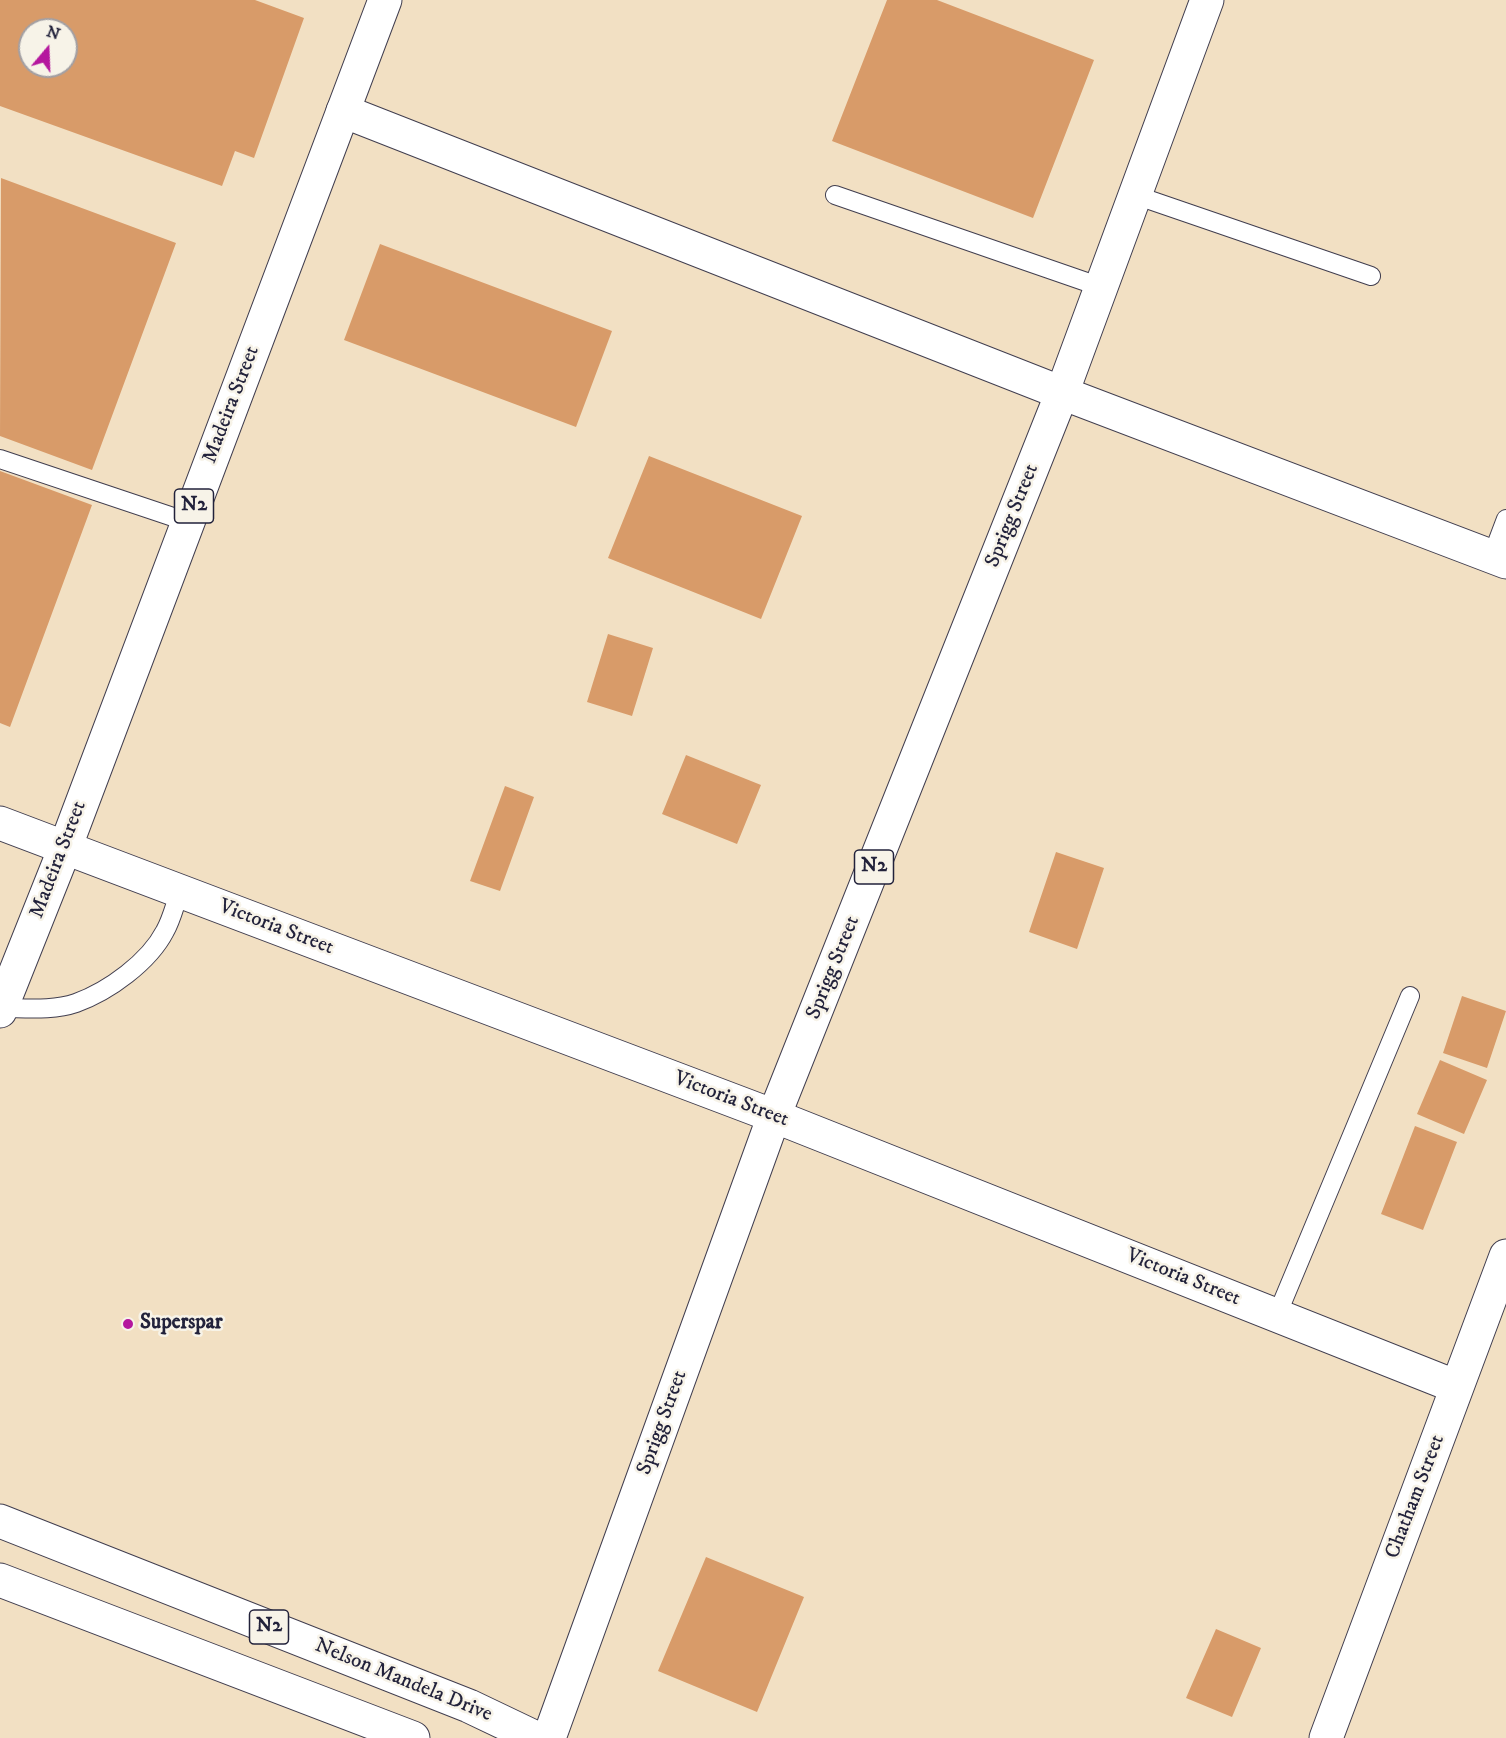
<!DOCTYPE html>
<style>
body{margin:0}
#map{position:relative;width:1506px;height:1738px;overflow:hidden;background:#f2e0c3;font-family:"IM FELL DW Pica",serif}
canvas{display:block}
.north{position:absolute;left:18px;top:18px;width:60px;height:60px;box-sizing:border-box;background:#f7f3e8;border:2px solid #a29fa3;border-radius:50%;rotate:19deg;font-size:16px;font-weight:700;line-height:24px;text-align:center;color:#22223b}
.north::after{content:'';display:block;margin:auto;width:21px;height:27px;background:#b5179e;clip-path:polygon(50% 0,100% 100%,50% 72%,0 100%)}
</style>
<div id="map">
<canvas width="1506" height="1738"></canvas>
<div class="north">N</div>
</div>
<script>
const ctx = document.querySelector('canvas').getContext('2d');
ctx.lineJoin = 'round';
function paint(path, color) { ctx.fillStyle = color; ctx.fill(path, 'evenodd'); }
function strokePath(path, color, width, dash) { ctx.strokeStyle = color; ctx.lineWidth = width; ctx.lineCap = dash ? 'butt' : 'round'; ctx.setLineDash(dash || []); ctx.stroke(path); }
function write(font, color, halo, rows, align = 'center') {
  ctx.font = font + ' "IM FELL DW Pica",serif'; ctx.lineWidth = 5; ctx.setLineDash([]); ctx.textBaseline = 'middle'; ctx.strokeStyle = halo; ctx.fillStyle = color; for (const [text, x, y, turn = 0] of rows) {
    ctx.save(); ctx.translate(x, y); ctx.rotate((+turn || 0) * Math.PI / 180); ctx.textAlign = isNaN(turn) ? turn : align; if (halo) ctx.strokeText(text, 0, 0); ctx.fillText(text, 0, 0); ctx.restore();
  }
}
paint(new Path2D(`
 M 0,0 L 255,0 L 304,18 L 254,158 L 235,151 L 222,186 L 0,106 ZM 30,30 L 66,30 L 66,66 L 30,66 Z
 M 887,0 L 937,0 L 1094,60 L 1033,218 L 832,141 Z
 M 1,178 L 176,243 L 92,470 L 0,436 Z
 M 380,244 L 612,331 L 576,427 L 344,340 Z
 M 649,456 L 802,516 L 761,619 L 608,558 Z
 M 0,471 L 92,505 L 10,727 L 0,723 Z
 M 608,634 L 653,648 L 632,716 L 587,702 Z
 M 686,755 L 761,785 L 737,844 L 662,814 Z
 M 505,786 L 534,797 L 500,891 L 470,881 Z
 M 1056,852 L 1104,868 L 1077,949 L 1029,932 Z
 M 1462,996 L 1506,1011 L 1487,1068 L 1443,1053 Z
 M 1440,1060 L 1487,1080 L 1464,1134 L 1417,1114 Z
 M 1415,1126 L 1457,1142 L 1423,1230 L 1381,1214 Z
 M 706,1557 L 804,1597 L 757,1712 L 658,1671 Z
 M 1216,1629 L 1261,1648 L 1232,1717 L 1186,1698 Z`), '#d89b69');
const service = new Path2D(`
 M 835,195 L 1101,287
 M 1135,195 L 1371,276
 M 0,459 L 188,522
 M 1492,556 L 1506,519
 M 1,1008 C 25,1008 53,1011 76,1003 C 109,991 149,962 165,931 C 172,919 175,904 180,891
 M 1277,1315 L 1410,996`);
const minor = new Path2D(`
 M 343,111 L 1062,393 L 1506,562
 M 0,823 L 774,1116 L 1457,1387
 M 1326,1738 L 1506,1256`);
const trunk = new Path2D(`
 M 0,1011 L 65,848 L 385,0
 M 0,1521 L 469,1706 L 536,1738
 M 0,1580 L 413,1738
 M 549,1738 L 774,1116 L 1062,393 L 1207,0`);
strokePath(service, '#413e4f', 20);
strokePath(minor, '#413e4f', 35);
strokePath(trunk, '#413e4f', 35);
strokePath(service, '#fff', 18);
strokePath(minor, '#fff', 33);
strokePath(trunk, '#fff', 33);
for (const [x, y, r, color] of [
 [128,1324,6,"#b5179e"]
]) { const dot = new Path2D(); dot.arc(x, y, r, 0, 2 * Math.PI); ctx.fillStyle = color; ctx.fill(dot); strokePath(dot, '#f7f3e8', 2); }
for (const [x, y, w] of [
 [194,506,39],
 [874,867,39],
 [269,1627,39]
]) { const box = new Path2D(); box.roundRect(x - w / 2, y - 17, w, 34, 4.5); ctx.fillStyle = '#f7f3e8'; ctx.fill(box); strokePath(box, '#22223b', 1.5); }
write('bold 20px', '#22223b', null, [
 ["N2",194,506],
 ["N2",874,867],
 ["N2",269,1627]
]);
write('21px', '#22223b', '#f7f3e8', [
 ["Madeira Street",232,405,-69],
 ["Sprigg Street",1013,516,-68],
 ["Madeira Street",59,860,-69],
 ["Victoria Street",276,928,21],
 ["Sprigg Street",834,968,-68],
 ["Victoria Street",731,1100,21],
 ["Victoria Street",1183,1278,22],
 ["Sprigg Street",663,1423,-70],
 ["Chatham Street",1416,1497,-69],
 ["Nelson Mandela Drive",403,1681,22]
]);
write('bold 21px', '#22223b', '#f7f3e8', [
 ["Superspar",140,1324]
], 'left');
</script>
